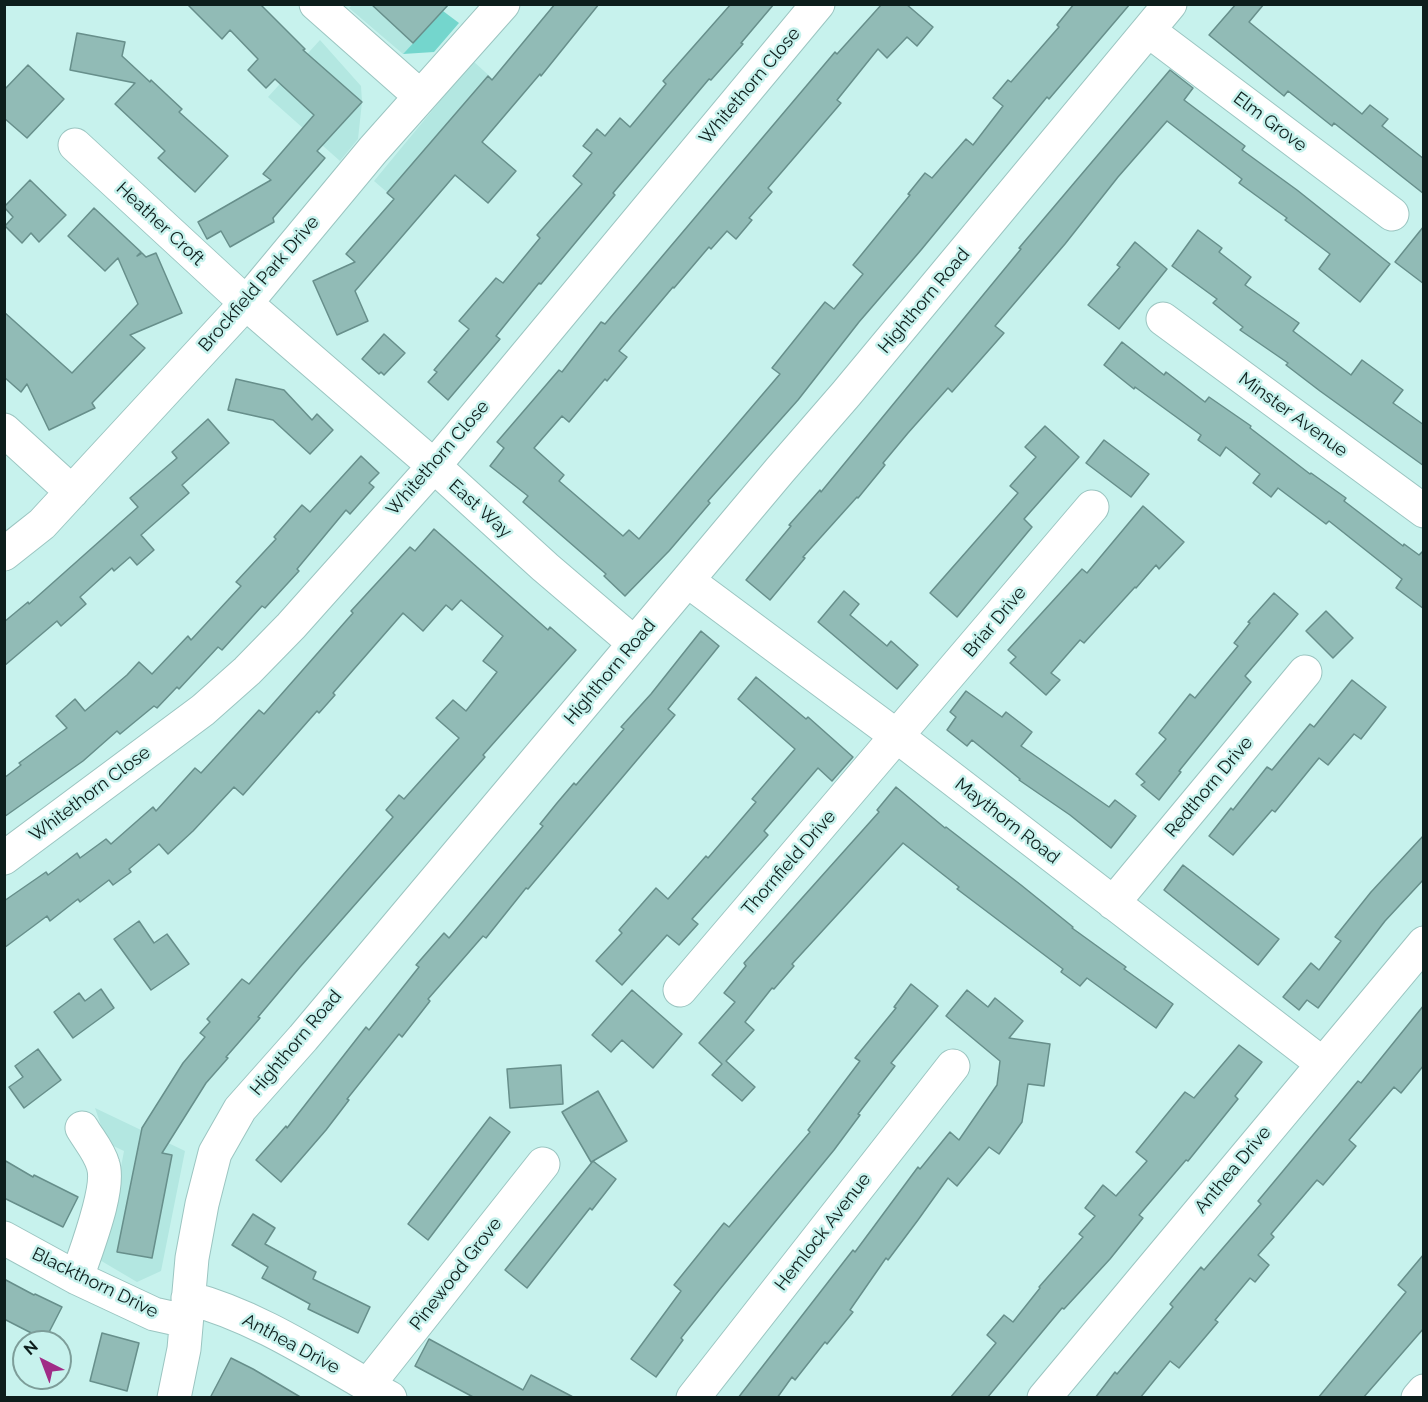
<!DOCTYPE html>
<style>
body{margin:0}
#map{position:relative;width:1428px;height:1402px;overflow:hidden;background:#c7f2ed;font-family:Raleway,sans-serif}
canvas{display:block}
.frame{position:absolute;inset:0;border:6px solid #0d1e1c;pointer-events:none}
.north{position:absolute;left:12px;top:1330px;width:60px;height:60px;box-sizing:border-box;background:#c7f2ed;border:2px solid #7d9d99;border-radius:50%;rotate:318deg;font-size:16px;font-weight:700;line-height:24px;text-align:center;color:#0d1e1c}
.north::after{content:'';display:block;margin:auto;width:21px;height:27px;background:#a02c87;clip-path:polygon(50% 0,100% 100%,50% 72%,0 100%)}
</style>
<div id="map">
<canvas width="1428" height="1402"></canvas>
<div class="frame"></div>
<div class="north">N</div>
</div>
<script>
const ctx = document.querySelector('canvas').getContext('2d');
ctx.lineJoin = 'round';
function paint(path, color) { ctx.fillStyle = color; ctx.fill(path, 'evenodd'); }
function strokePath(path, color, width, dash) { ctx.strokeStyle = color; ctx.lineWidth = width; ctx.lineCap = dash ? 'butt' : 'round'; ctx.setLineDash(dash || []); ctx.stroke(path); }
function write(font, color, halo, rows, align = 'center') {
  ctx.font = font + ' Raleway,sans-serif'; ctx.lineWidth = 5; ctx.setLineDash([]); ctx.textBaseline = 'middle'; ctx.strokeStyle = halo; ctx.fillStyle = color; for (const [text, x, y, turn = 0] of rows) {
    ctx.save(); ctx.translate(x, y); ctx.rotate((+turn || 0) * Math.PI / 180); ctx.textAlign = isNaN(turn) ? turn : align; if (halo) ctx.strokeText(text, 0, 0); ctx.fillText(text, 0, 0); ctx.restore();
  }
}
paint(new Path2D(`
 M 353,4 L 449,5 L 403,54 L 349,8 Z
 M 320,40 L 361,86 L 362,102 L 358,139 L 340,161 L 268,97 Z
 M 473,61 L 517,101 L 418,219 L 374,181 Z
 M 95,1108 L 185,1151 L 161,1271 L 137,1282 L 98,1259 L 115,1199 L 124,1151 L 107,1143 Z`), '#b3e7e1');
paint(new Path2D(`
 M 443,11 L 459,23 L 434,52 L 403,54 Z`), '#74d6cd');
const building = new Path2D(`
 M 187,4 L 260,4 L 305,49 L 303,50 L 362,102 L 317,151 L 325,158 L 273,218 L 274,222 L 230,247 L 221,231 L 207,239 L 198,222 L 271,180 L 263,174 L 314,115 L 275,79 L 266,88 L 248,70 L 258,59 L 230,30 L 222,39 Z
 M 371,4 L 449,4 L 413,43 Z
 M 555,4 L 599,4 L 541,76 L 540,74 L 482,142 L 516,171 L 488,203 L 455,175 L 355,291 L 368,321 L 337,335 L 313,281 L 355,262 L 346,254 L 394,199 L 387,193 L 488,76 L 492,80 Z
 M 731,4 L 774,4 L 741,43 L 743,44 L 711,80 L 709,79 L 613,193 L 615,195 L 541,284 L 539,283 L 496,336 L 500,339 L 448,400 L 428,382 L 437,372 L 434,370 L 469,329 L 459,321 L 496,278 L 503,283 L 540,238 L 537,235 L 582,184 L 573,176 L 592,153 L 583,146 L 597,129 L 605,136 L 620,118 L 630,127 L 666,84 L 663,81 Z
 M 882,4 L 906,4 L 933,27 L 917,46 L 907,37 L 887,58 L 878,49 L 837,100 L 841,103 L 768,188 L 772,192 L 749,218 L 752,220 L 736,239 L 727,231 L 711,249 L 709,247 L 674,288 L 673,287 L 619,351 L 627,357 L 607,381 L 605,379 L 569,422 L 562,416 L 534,448 L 564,475 L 559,481 L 623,536 L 629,530 L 639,539 L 780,374 L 772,368 L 825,302 L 834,309 L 863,274 L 853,265 L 910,195 L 908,194 L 925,173 L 932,178 L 966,139 L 973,145 L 1003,106 L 993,98 L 1008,80 L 1011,82 L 1059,27 L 1057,25 L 1074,4 L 1130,4 L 1049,99 L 1047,97 L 921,250 L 859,322 L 798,400 L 708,501 L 710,503 L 669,551 L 625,596 L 604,576 L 606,574 L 523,502 L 528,496 L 490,466 L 504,448 L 497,442 L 559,370 L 562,372 L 601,322 L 605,324 L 835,52 L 837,54 Z
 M 1236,4 L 1264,4 L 1249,22 L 1362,114 L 1370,105 L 1388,119 L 1382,126 L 1424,159 L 1424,194 L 1334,123 L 1332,126 L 1288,91 L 1284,96 L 1209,35 Z
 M 77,33 L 125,42 L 122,56 L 150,82 L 151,80 L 182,109 L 179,112 L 228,156 L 195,192 L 158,158 L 165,151 L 115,104 L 135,83 L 70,70 Z
 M 28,65 L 64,99 L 27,138 L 4,118 L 4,90 Z
 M 1170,70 L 1193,88 L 1184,100 L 1245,146 L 1242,150 L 1297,190 L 1390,264 L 1360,302 L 1319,269 L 1330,254 L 1285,220 L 1287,218 L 1239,183 L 1242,179 L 1167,121 L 1118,177 L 1065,244 L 995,326 L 1004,333 L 952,392 L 948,388 L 908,433 L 883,463 L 885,465 L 858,498 L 857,497 L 803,557 L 805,558 L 770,600 L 746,580 L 791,526 L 789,525 L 820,490 L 821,492 L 1021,249 L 1019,248 Z
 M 30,180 L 66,215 L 39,242 L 31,233 L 22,243 L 5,226 L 13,217 L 4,207 Z
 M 94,208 L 141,252 L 137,256 L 142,253 L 146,257 L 156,253 L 182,313 L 130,335 L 145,348 L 92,403 L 95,408 L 49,430 L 27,384 L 21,392 L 4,377 L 4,312 L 72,373 L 138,304 L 118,258 L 105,271 L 68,236 Z
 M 1424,226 L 1424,284 L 1395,262 Z
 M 1198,230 L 1222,248 L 1219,252 L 1251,277 L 1245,285 L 1299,323 L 1293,331 L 1351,375 L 1362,360 L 1403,390 L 1393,403 L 1424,425 L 1424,466 L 1320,391 L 1286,365 L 1288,363 L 1240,330 L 1243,327 L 1213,303 L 1217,299 L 1172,266 Z
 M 1135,242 L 1167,269 L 1119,329 L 1088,305 L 1120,267 L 1117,265 Z
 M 384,334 L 405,353 L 384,375 L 381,372 L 379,374 L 362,359 Z
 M 1122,342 L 1164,375 L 1166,372 L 1205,402 L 1209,397 L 1251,426 L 1250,428 L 1310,474 L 1311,473 L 1346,498 L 1344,501 L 1403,546 L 1404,544 L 1419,555 L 1424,550 L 1424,609 L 1396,588 L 1402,579 L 1329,521 L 1326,524 L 1278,488 L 1271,497 L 1253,483 L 1260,474 L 1226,447 L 1220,456 L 1198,440 L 1201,435 L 1135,387 L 1134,389 L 1104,365 Z
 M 236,379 L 284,390 L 312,420 L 317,414 L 333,430 L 310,454 L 273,420 L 228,410 Z
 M 208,419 L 229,443 L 182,485 L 189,493 L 141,535 L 154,550 L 137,565 L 130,557 L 114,571 L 112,568 L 80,597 L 86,604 L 61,626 L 57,621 L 4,666 L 4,622 L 28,602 L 29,604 L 138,507 L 130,498 L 177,458 L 172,452 Z
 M 1045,426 L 1079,457 L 1024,519 L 1032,527 L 957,617 L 930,593 L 1018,493 L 1010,486 L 1036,457 L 1025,447 Z
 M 1104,440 L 1149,474 L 1131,497 L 1086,463 Z
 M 361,456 L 379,473 L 369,483 L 374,487 L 350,514 L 346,510 L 297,569 L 299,571 L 265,608 L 262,606 L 222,650 L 218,647 L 179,689 L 177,687 L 157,708 L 154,706 L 120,734 L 117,731 L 83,761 L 4,817 L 4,778 L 21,765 L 19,763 L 67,728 L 56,716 L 75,699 L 85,711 L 127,675 L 139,662 L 152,674 L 188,636 L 191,640 L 241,586 L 236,582 L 276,539 L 274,537 L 302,505 L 310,512 Z
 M 1143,506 L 1184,542 L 1159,569 L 1156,565 L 1136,588 L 1135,587 L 1084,643 L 1080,640 L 1051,673 L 1060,680 L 1046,695 L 1010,663 L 1016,657 L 1008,650 L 1082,569 L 1087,573 Z
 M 434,529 L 548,630 L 550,627 L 576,650 L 483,755 L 485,757 L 300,967 L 258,1017 L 260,1018 L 226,1057 L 228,1058 L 206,1083 L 162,1153 L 172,1155 L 152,1258 L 117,1252 L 142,1128 L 183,1063 L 205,1037 L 200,1033 L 210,1022 L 207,1019 L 242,979 L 249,984 L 393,817 L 386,810 L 399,795 L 404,799 L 459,738 L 436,718 L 453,700 L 466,711 L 497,672 L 483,661 L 503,636 L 461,600 L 452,610 L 446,605 L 423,631 L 403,613 L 333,693 L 335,695 L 319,713 L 317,711 L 243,795 L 234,787 L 193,831 L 168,854 L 159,844 L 129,869 L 131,872 L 113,885 L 109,880 L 80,902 L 78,899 L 50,921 L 47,916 L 4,948 L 4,901 L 46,872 L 48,875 L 77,853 L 80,858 L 106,839 L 111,844 L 153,807 L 156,811 L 195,768 L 201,773 L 259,710 L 264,714 L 353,613 L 351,611 L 410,547 L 415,551 Z
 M 844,591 L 859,604 L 850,615 L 887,646 L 891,641 L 918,665 L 897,689 L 818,622 Z
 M 1274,593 L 1298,614 L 1245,676 L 1251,682 L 1179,771 L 1181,772 L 1159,800 L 1141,785 L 1145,782 L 1136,774 L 1166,739 L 1159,733 L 1190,694 L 1195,698 L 1214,675 L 1238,646 L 1234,643 L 1250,623 L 1248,622 Z
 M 1326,611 L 1353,638 L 1333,658 L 1306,631 Z
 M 701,631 L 719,646 L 668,709 L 675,715 L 528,889 L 526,888 L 486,938 L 483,936 L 428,999 L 430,1001 L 402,1037 L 399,1034 L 347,1099 L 349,1100 L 326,1130 L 281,1182 L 256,1160 L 286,1126 L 287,1128 L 366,1027 L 369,1030 L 419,967 L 416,965 L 444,933 L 449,938 L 543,826 L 540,824 L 557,803 L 574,783 L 576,785 L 624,729 L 621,727 L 651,694 Z
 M 756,677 L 806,719 L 808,717 L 853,757 L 832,781 L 818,768 L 764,831 L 768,835 L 692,919 L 698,924 L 679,945 L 667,935 L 622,985 L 596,961 L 622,933 L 619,930 L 656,888 L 668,899 L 706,856 L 708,858 L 756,802 L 752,799 L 795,749 L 738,699 Z
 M 1352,680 L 1386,707 L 1361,739 L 1354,734 L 1328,765 L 1319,758 L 1275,812 L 1272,810 L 1233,855 L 1209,836 L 1231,808 L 1233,810 L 1267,767 L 1272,770 L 1310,724 L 1314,727 Z
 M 966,691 L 1002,717 L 1006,712 L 1032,732 L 1021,746 L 1109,807 L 1115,800 L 1136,816 L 1111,848 L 1070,815 L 1019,780 L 1020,779 L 972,740 L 967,746 L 947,730 L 956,717 L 950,712 Z
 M 896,787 L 945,828 L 946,827 L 1021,885 L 1073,927 L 1072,928 L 1126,967 L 1124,969 L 1173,1004 L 1156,1028 L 1087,978 L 1080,986 L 1061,972 L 1063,969 L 957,889 L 959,887 L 903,843 L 792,964 L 794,966 L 774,989 L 772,988 L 745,1022 L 754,1030 L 726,1061 L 755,1087 L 742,1101 L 712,1075 L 722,1064 L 699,1043 L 735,1002 L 724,993 L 746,966 L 744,963 L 879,812 L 877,810 Z
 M 1424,835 L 1424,879 L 1385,921 L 1318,1008 L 1307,1000 L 1299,1010 L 1283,997 L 1311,963 L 1319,970 L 1341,941 L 1335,937 L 1371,892 Z
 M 1183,865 L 1279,939 L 1258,965 L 1164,890 Z
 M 139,921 L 154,943 L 167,934 L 189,964 L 151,990 L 114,939 Z
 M 911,984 L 938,1006 L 891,1063 L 895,1066 L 858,1114 L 860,1115 L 834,1150 L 720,1289 L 681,1338 L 683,1340 L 656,1377 L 631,1359 L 681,1291 L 674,1285 L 724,1223 L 729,1227 L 810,1132 L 808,1130 L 860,1061 L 855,1058 L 896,1008 L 894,1007 Z
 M 101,989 L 114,1008 L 73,1038 L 54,1012 L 79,993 L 85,1001 Z
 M 632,990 L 682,1034 L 653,1068 L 622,1040 L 611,1052 L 592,1035 Z
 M 967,990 L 988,1007 L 995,998 L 1023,1021 L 1009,1038 L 1050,1044 L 1044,1086 L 1028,1084 L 1022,1122 L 999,1154 L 989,1147 L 957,1186 L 948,1178 L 918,1220 L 888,1260 L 886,1258 L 850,1310 L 853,1312 L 827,1344 L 825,1342 L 795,1380 L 792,1377 L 777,1398 L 738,1398 L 853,1250 L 855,1252 L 918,1167 L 920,1169 L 950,1132 L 959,1140 L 997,1085 L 1000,1061 L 946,1016 Z
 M 1424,1005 L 1424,1065 L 1401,1093 L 1394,1087 L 1349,1140 L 1356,1146 L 1323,1185 L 1317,1180 L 1271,1234 L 1274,1237 L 1258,1255 L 1269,1265 L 1255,1282 L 1250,1278 L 1215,1320 L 1218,1322 L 1179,1368 L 1170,1361 L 1140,1398 L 1095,1398 L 1115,1372 L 1117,1374 L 1173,1307 L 1170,1304 L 1201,1267 L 1204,1270 L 1261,1204 L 1258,1201 L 1358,1081 L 1361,1083 Z
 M 1239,1045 L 1262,1062 L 1235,1096 L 1238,1099 L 1188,1161 L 1186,1160 L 1139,1215 L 1143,1218 L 1110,1259 L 1064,1309 L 1062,1308 L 987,1398 L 950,1398 L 996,1343 L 987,1335 L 1004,1315 L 1013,1322 L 1040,1288 L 1039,1287 L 1083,1237 L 1079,1234 L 1095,1216 L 1085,1208 L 1103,1185 L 1116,1196 L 1147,1161 L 1136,1152 L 1185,1092 L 1194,1098 Z
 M 38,1049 L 61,1080 L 24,1108 L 9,1087 L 23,1077 L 15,1066 Z
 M 561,1065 L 563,1104 L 510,1108 L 507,1069 Z
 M 598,1091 L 627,1141 L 593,1161 L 616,1179 L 592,1210 L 590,1208 L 527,1288 L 505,1270 L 593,1161 L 591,1162 L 562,1112 Z
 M 490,1117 L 510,1132 L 428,1240 L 408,1224 Z
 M 4,1160 L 33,1177 L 34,1175 L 78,1197 L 63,1227 L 4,1198 Z
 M 253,1214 L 275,1228 L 265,1244 L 316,1272 L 313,1279 L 370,1307 L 358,1333 L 308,1309 L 310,1304 L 262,1278 L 268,1267 L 232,1245 Z
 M 1424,1254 L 1424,1328 L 1363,1398 L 1318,1398 L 1406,1292 L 1398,1285 Z
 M 4,1279 L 34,1295 L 35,1294 L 62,1307 L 45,1340 L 4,1319 Z
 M 102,1333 L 139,1343 L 127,1391 L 90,1381 Z
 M 429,1339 L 523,1390 L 531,1375 L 575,1398 L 475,1398 L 415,1366 Z
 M 231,1358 L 253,1369 L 302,1398 L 210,1398 Z`);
paint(building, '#91bbb6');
strokePath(building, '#678f8b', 1.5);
const minor = new Path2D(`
 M 316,4 L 420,96
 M 1149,31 L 1392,214
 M 75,145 L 256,312 L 434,466 L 545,567 L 634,643
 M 1163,319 L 1424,511
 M 4,430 L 72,492
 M 4,554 L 42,524 L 246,303 L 373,150 L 503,4
 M 688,581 L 898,737 L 1323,1064
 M 4,858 L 203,710 L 247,671 L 291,626 L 434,466 L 818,4
 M 1113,903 L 1305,672
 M 680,990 L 1092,507
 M 4,1238 L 77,1278 L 154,1314 L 172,1318 L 187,1317
 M 77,1278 C 85,1252 111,1189 103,1165 C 99,1151 89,1140 82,1128
 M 188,1298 C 261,1317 325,1362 390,1398
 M 368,1385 L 543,1164
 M 174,1398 L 184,1349 L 192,1258 L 202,1204 L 215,1153 L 240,1109 L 303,1038 L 780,470 L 846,394 L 1170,4
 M 693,1398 L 953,1066
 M 1044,1398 L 1424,943
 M 1418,1398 L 1424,1391`);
strokePath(minor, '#9bc5c1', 35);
strokePath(minor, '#fff', 33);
write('18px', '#0d1e1c', '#c7f2ed', [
 ["Whitethorn Close",750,86,-50],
 ["Elm Grove",1270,122,37],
 ["Heather Croft",160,224,43],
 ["Brockfield Park Drive",259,284,-49],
 ["Highthorn Road",924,301,-50],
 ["Minster Avenue",1293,415,36],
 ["Whitethorn Close",438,458,-49],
 ["East Way",480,509,42],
 ["Briar Drive",995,622,-50],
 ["Highthorn Road",610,672,-50],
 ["Redthorn Drive",1209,787,-50],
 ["Whitethorn Close",90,794,-37],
 ["Maythorn Road",1007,821,38],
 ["Thornfield Drive",789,863,-49],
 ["Highthorn Road",296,1043,-50],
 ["Anthea Drive",1233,1170,-50],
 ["Hemlock Avenue",823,1232,-52],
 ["Pinewood Grove",456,1274,-52],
 ["Blackthorn Drive",95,1283,26],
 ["Anthea Drive",291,1344,28]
]);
</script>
